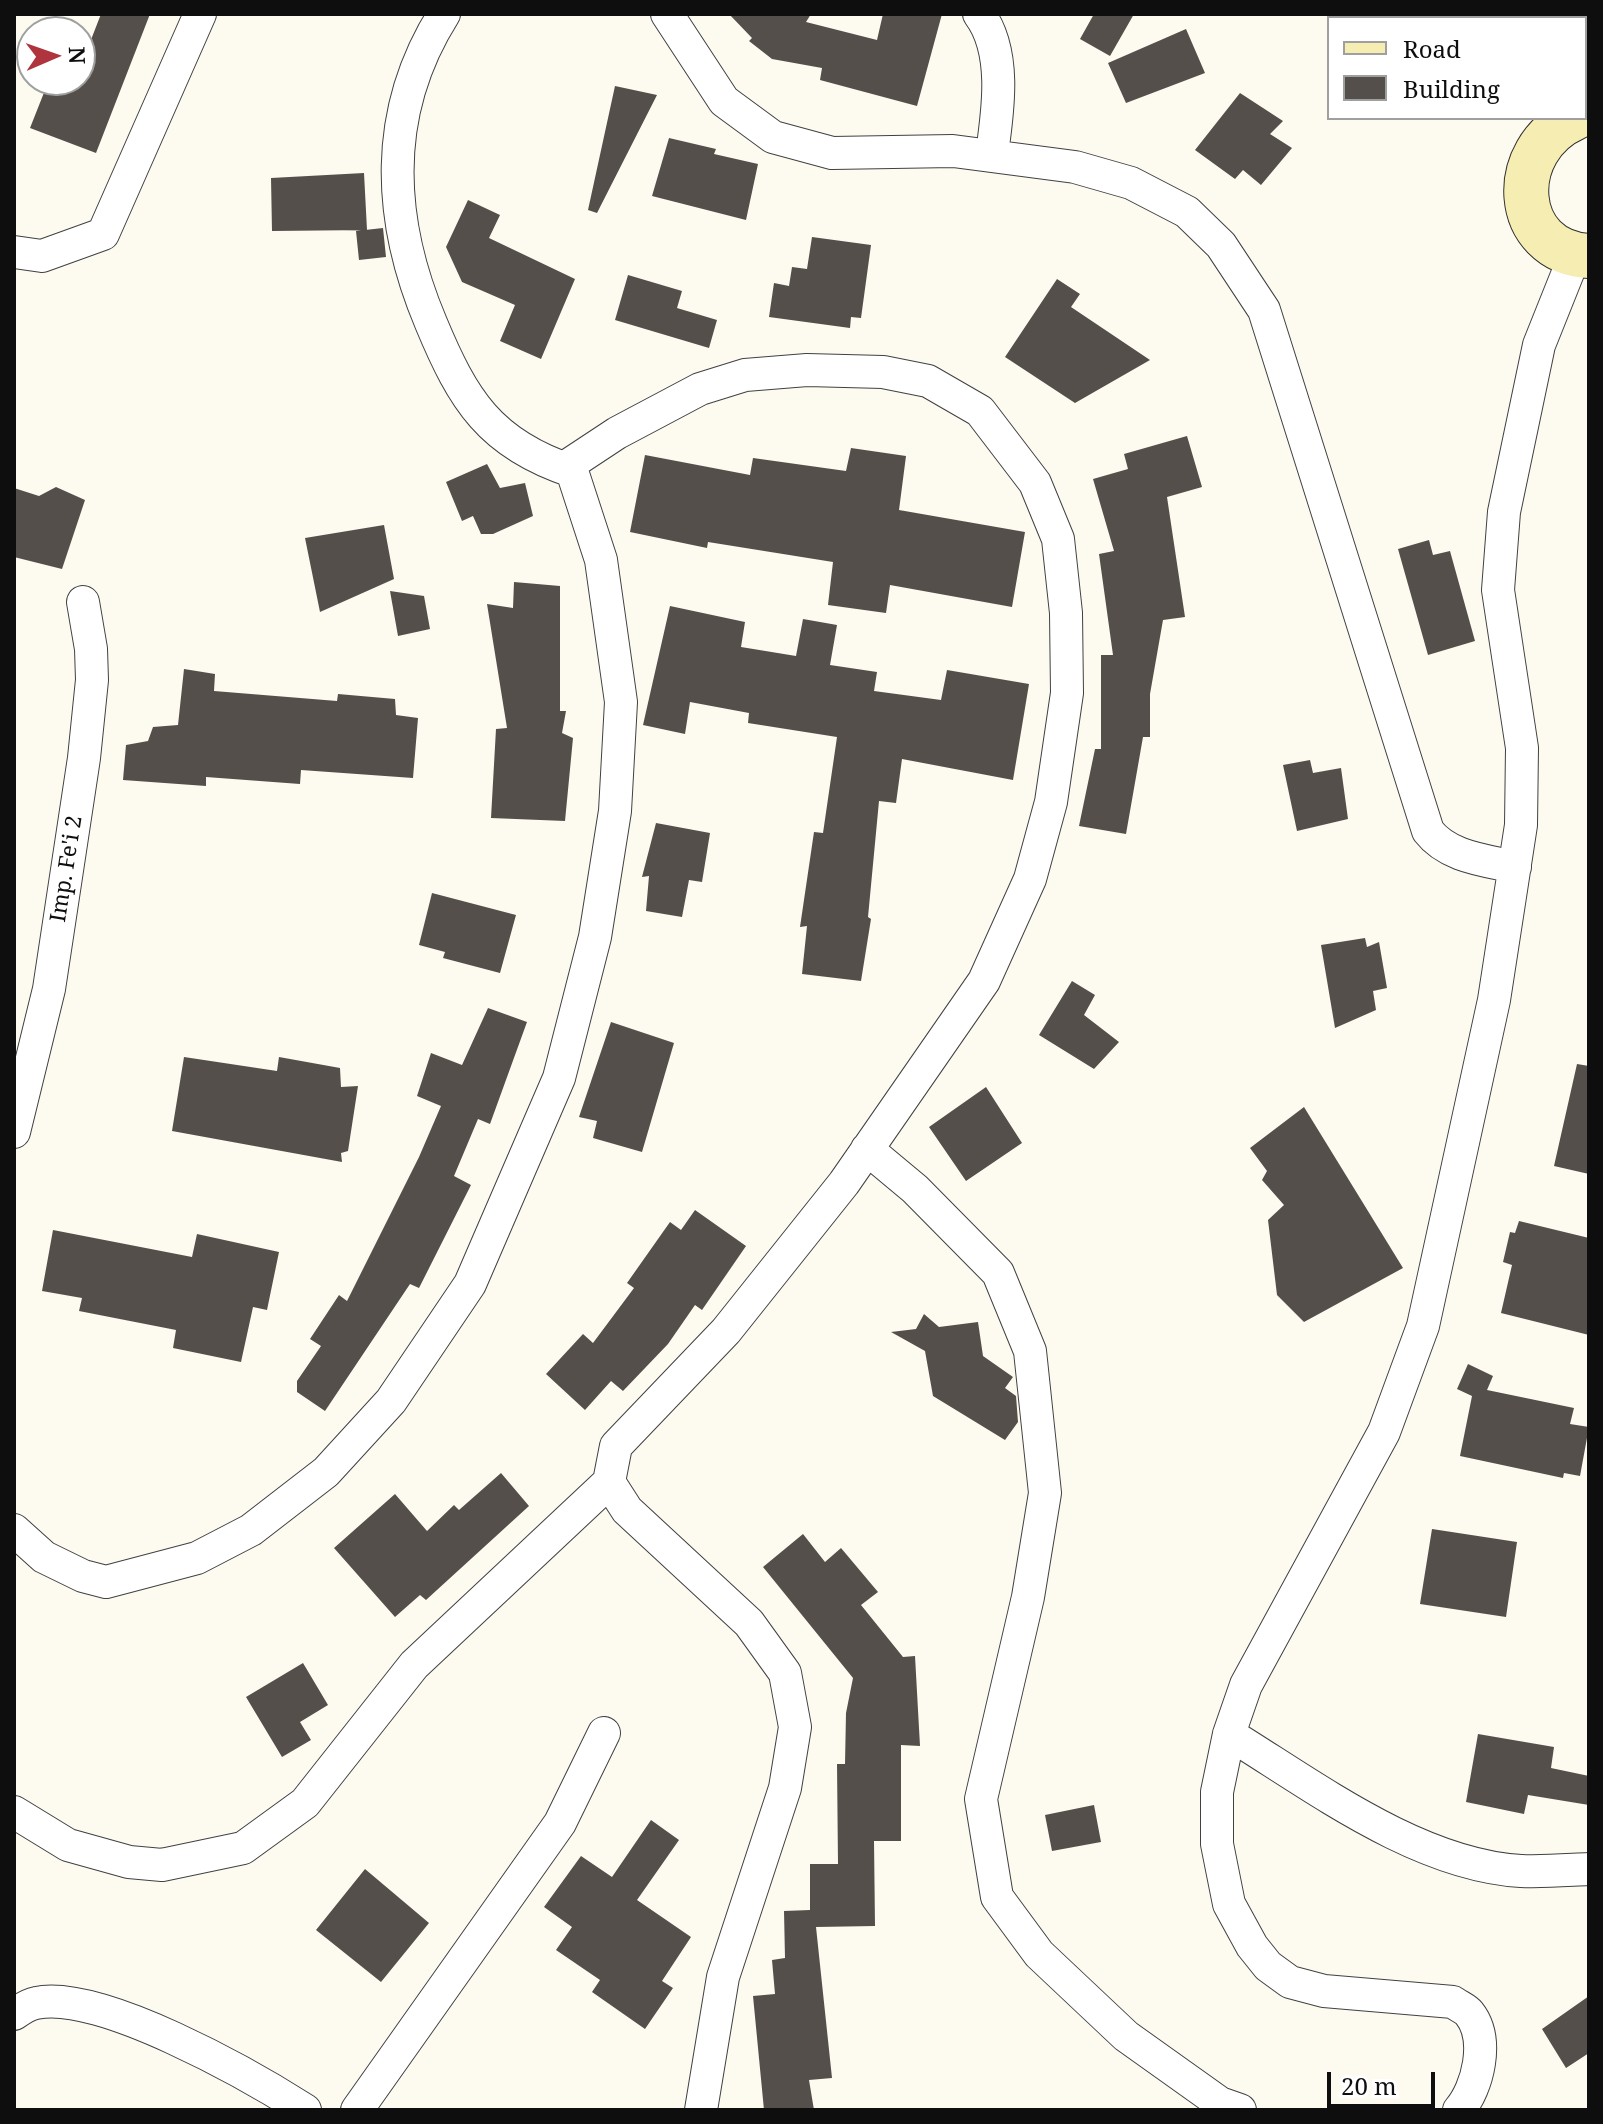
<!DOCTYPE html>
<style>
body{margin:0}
#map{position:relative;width:1603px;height:2124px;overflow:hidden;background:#fdfaf0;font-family:"Noto Serif",serif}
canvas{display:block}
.frame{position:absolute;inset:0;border:16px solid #0e0e0e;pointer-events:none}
.legend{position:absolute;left:1327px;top:16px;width:260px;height:104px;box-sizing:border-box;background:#fff;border:2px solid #9f9f9f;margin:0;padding:10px 14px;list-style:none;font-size:24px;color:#0e0e0e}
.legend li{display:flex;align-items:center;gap:16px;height:40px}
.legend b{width:40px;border:2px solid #9f9f9f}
.north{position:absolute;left:16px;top:16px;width:80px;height:80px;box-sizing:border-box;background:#fff;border:2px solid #9f9f9f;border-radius:50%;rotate:88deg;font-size:22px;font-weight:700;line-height:32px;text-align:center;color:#0e0e0e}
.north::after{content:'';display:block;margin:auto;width:28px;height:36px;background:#af343d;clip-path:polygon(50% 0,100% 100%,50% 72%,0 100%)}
.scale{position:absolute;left:1327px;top:2072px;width:108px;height:36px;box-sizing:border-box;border:4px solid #0e0e0e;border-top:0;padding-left:10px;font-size:24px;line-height:28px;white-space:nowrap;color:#0e0e0e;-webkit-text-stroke:6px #fff;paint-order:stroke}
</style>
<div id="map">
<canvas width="1603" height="2124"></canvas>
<div class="frame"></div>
<ul class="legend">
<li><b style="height:10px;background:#f6edb2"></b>Road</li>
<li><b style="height:22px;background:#554f4b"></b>Building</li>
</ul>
<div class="north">N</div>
<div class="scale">20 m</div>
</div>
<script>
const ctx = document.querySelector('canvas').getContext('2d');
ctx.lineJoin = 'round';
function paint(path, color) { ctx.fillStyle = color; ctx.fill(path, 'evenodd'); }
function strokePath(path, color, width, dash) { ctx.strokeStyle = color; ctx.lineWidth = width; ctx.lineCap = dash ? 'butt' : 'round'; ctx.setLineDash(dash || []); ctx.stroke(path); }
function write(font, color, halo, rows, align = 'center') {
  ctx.font = font + ' "Noto Serif",serif'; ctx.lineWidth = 8; ctx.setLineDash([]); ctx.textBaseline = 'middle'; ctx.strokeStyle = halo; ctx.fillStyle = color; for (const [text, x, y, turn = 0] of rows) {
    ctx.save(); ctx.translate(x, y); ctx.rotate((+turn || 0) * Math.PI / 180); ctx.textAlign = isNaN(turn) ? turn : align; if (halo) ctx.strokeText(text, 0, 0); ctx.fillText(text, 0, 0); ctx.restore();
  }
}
paint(new Path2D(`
 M 101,14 L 150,14 L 96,153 L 30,128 L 49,80 L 80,80 L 80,68 Z
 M 729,14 L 811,14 L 806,22 L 877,40 L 883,14 L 942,14 L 917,106 L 820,80 L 822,68 L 772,59 L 749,41 L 752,38 Z
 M 1094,14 L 1134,14 L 1110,56 L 1080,39 Z
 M 1186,29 L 1205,73 L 1126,103 L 1108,63 Z
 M 615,86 L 657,95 L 597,213 L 588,210 Z
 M 1240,93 L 1283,121 L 1270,134 L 1292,148 L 1261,185 L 1243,170 L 1235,179 L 1195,150 Z
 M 669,138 L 716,149 L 714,154 L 758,164 L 746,220 L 652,196 Z
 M 364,173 L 367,230 L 272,231 L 271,178 Z
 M 468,200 L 500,215 L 489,238 L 575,279 L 541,359 L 500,341 L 515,305 L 462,282 L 446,247 Z
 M 383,228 L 386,257 L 359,260 L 356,231 Z
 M 812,237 L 871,245 L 861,318 L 851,317 L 850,328 L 769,317 L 774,283 L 789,286 L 792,267 L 807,269 Z
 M 628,275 L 682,291 L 677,308 L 717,320 L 709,348 L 615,320 Z
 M 1057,279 L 1080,294 L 1071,307 L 1150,360 L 1075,403 L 1005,357 Z
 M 1187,436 L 1202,487 L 1167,497 L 1185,617 L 1163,620 L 1150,694 L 1150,737 L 1143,737 L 1126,834 L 1079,826 L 1095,749 L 1101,749 L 1101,655 L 1113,655 L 1099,554 L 1114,551 L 1093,479 L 1128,469 L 1124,454 Z
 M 851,448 L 906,456 L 899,510 L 1025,532 L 1012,607 L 890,585 L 886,613 L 828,605 L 833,562 L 708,542 L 707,548 L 630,532 L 645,455 L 750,475 L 753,458 L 846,471 Z
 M 487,464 L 500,488 L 525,483 L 533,516 L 493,534 L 481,534 L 473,516 L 462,521 L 446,482 Z
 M 56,487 L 85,500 L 62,569 L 14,557 L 14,488 L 39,496 Z
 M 384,525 L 394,579 L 320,612 L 305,538 Z
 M 1429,540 L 1433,555 L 1450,551 L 1475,641 L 1428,655 L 1398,549 Z
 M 514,582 L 560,586 L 560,711 L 566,711 L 562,733 L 573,738 L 565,821 L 491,818 L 496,729 L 507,728 L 487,604 L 513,608 Z
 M 390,591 L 424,596 L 430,629 L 398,636 Z
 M 670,606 L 745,622 L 741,647 L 796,656 L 803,619 L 837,625 L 830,665 L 877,672 L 874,691 L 941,700 L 947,670 L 1029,684 L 1013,780 L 902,759 L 896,803 L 879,801 L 868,917 L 871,919 L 861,981 L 802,974 L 807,926 L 800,927 L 814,832 L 823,833 L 837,737 L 748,723 L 749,713 L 690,702 L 685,734 L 643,725 Z
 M 184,669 L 215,674 L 214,691 L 337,701 L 338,694 L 395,699 L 396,715 L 418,718 L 413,778 L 301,770 L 300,784 L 206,777 L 206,786 L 123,780 L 126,745 L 148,741 L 153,727 L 178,725 Z
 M 1310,760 L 1313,773 L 1341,768 L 1348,819 L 1297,831 L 1283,765 Z
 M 656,823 L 710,833 L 702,882 L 689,880 L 682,917 L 646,911 L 649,876 L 642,877 Z
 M 432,893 L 516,915 L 500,973 L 443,958 L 445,952 L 419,945 Z
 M 1365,938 L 1367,947 L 1379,942 L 1387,988 L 1373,991 L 1376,1010 L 1335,1028 L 1321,945 Z
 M 1072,981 L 1095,995 L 1084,1015 L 1119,1042 L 1094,1069 L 1039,1035 Z
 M 488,1008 L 527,1022 L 490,1124 L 478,1119 L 454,1176 L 471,1185 L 419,1288 L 410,1284 L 325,1411 L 297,1392 L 297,1381 L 321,1346 L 310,1339 L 339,1295 L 347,1301 L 419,1157 L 441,1106 L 417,1096 L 431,1053 L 462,1065 Z
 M 611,1022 L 674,1043 L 642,1152 L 593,1138 L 597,1121 L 579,1117 Z
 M 184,1057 L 277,1071 L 279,1057 L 340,1068 L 341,1087 L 358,1086 L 348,1151 L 341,1153 L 342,1162 L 172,1131 Z
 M 1577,1064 L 1589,1066 L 1589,1174 L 1554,1166 Z
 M 986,1087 L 1022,1143 L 966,1181 L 929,1127 Z
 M 1304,1107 L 1403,1268 L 1304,1322 L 1277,1295 L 1268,1220 L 1284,1205 L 1262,1180 L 1267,1171 L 1250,1148 Z
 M 695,1210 L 746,1246 L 702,1310 L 695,1305 L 668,1344 L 623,1391 L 611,1381 L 585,1410 L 546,1374 L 583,1334 L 593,1343 L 634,1288 L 627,1283 L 670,1222 L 681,1230 Z
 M 1519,1221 L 1589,1238 L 1589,1335 L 1501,1313 L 1512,1265 L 1503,1262 L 1510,1232 L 1515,1233 Z
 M 53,1230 L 192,1257 L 197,1234 L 279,1252 L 267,1310 L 253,1307 L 241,1362 L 173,1348 L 176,1330 L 79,1311 L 82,1298 L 42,1291 Z
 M 924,1314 L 939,1327 L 978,1322 L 983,1356 L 1013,1377 L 1005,1388 L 1016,1396 L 1018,1422 L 1005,1440 L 933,1396 L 925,1351 L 891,1332 L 916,1329 Z
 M 1468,1364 L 1493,1376 L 1487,1390 L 1574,1408 L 1570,1424 L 1589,1427 L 1580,1476 L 1564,1473 L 1563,1478 L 1460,1456 L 1472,1396 L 1457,1389 Z
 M 501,1473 L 529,1506 L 426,1600 L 420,1595 L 395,1617 L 334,1548 L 395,1494 L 427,1531 L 454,1505 L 459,1510 Z
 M 1432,1529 L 1517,1542 L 1506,1617 L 1420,1604 Z
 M 803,1534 L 825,1562 L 841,1548 L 878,1592 L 861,1605 L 903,1657 L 915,1656 L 920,1746 L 901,1745 L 901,1841 L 874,1841 L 875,1926 L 816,1927 L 832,2078 L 809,2080 L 814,2110 L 764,2110 L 753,1996 L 775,1994 L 772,1960 L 785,1958 L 784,1911 L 810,1910 L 810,1864 L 838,1864 L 837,1764 L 845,1764 L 846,1713 L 853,1678 L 763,1567 Z
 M 303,1663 L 328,1705 L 300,1722 L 311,1740 L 282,1757 L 246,1697 Z
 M 1478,1734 L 1554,1747 L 1551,1768 L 1589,1776 L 1589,1805 L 1528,1795 L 1524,1814 L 1466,1802 Z
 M 1094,1805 L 1101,1842 L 1052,1851 L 1045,1815 Z
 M 651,1820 L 679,1840 L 637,1900 L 691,1937 L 662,1981 L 673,1988 L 645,2029 L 592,1992 L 600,1980 L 556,1950 L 572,1927 L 544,1907 L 581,1856 L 612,1877 Z
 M 365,1869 L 429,1923 L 381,1982 L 316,1930 Z
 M 1589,1996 L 1589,2053 L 1566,2068 L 1542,2029 Z`), '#554f4b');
const street = new Path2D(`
 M 667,14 L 724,101 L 773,137 L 832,153 L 953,151 L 1075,167 L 1131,183 L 1187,212 L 1221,245 L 1264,310 L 1428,831 C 1448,857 1484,860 1515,867
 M 979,14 C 1007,51 998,111 992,153
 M 1411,14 L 1417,18
 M 14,252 L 42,256 L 103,234 L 200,14
 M 14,1132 L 49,989 L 84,758 L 92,680 L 91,649 L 83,602
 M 867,1149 L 915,1189 L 998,1273 L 1030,1351 L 1045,1493 L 1028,1597 L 981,1799 L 997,1897 L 1039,1954 L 1126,2036 L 1220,2103 L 1240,2110
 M 609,1482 L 627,1510 L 749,1623 L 785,1673 L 795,1727 L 785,1788 L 723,1977 L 701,2110
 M 14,1530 L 44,1557 L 83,1576 L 106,1582 L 197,1558 L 251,1530 L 326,1472 L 391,1401 L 470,1284 L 559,1078 L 595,937 L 615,811 L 621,702 L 601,560 L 572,471 C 490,444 463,400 431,323 C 387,219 382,112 444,14
 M 1229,1734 C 1315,1787 1418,1865 1521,1871 C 1544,1872 1567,1870 1589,1869
 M 14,1812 L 68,1845 L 129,1862 L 162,1865 L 243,1848 L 305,1803 L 414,1665 L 609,1482 L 616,1446 L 726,1331 L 844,1183 L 984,981 L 1030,879 L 1051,802 L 1067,693 L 1066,613 L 1058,539 L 1035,483 L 980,411 L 928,381 L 883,372 L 807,370 L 745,375 L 700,389 L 617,433 L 564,468
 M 14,2014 C 20,2010 29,2004 36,2003 C 99,1989 250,2075 305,2110
 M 357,2110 L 560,1823 L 604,1733
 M 1459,2110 C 1478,2088 1490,2039 1469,2013 C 1466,2009 1458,2006 1453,2002 L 1324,1991 L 1290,1982 L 1268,1966 L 1252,1946 L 1229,1904 L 1217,1844 L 1217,1792 L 1229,1734 L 1246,1685 L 1384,1432 L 1423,1326 L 1494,1000 L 1521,825 L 1522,748 L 1498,590 L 1504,512 L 1539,345 L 1575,255`);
const secondary = new Path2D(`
 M 1575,118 C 1505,149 1511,252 1589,256`);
strokePath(street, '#414141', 34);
strokePath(secondary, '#303030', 46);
strokePath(street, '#fff', 32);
strokePath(secondary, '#f6edb2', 44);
write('22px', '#0e0e0e', '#fff', [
 ["Imp. Fe'i 2",67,869,-81]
]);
</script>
